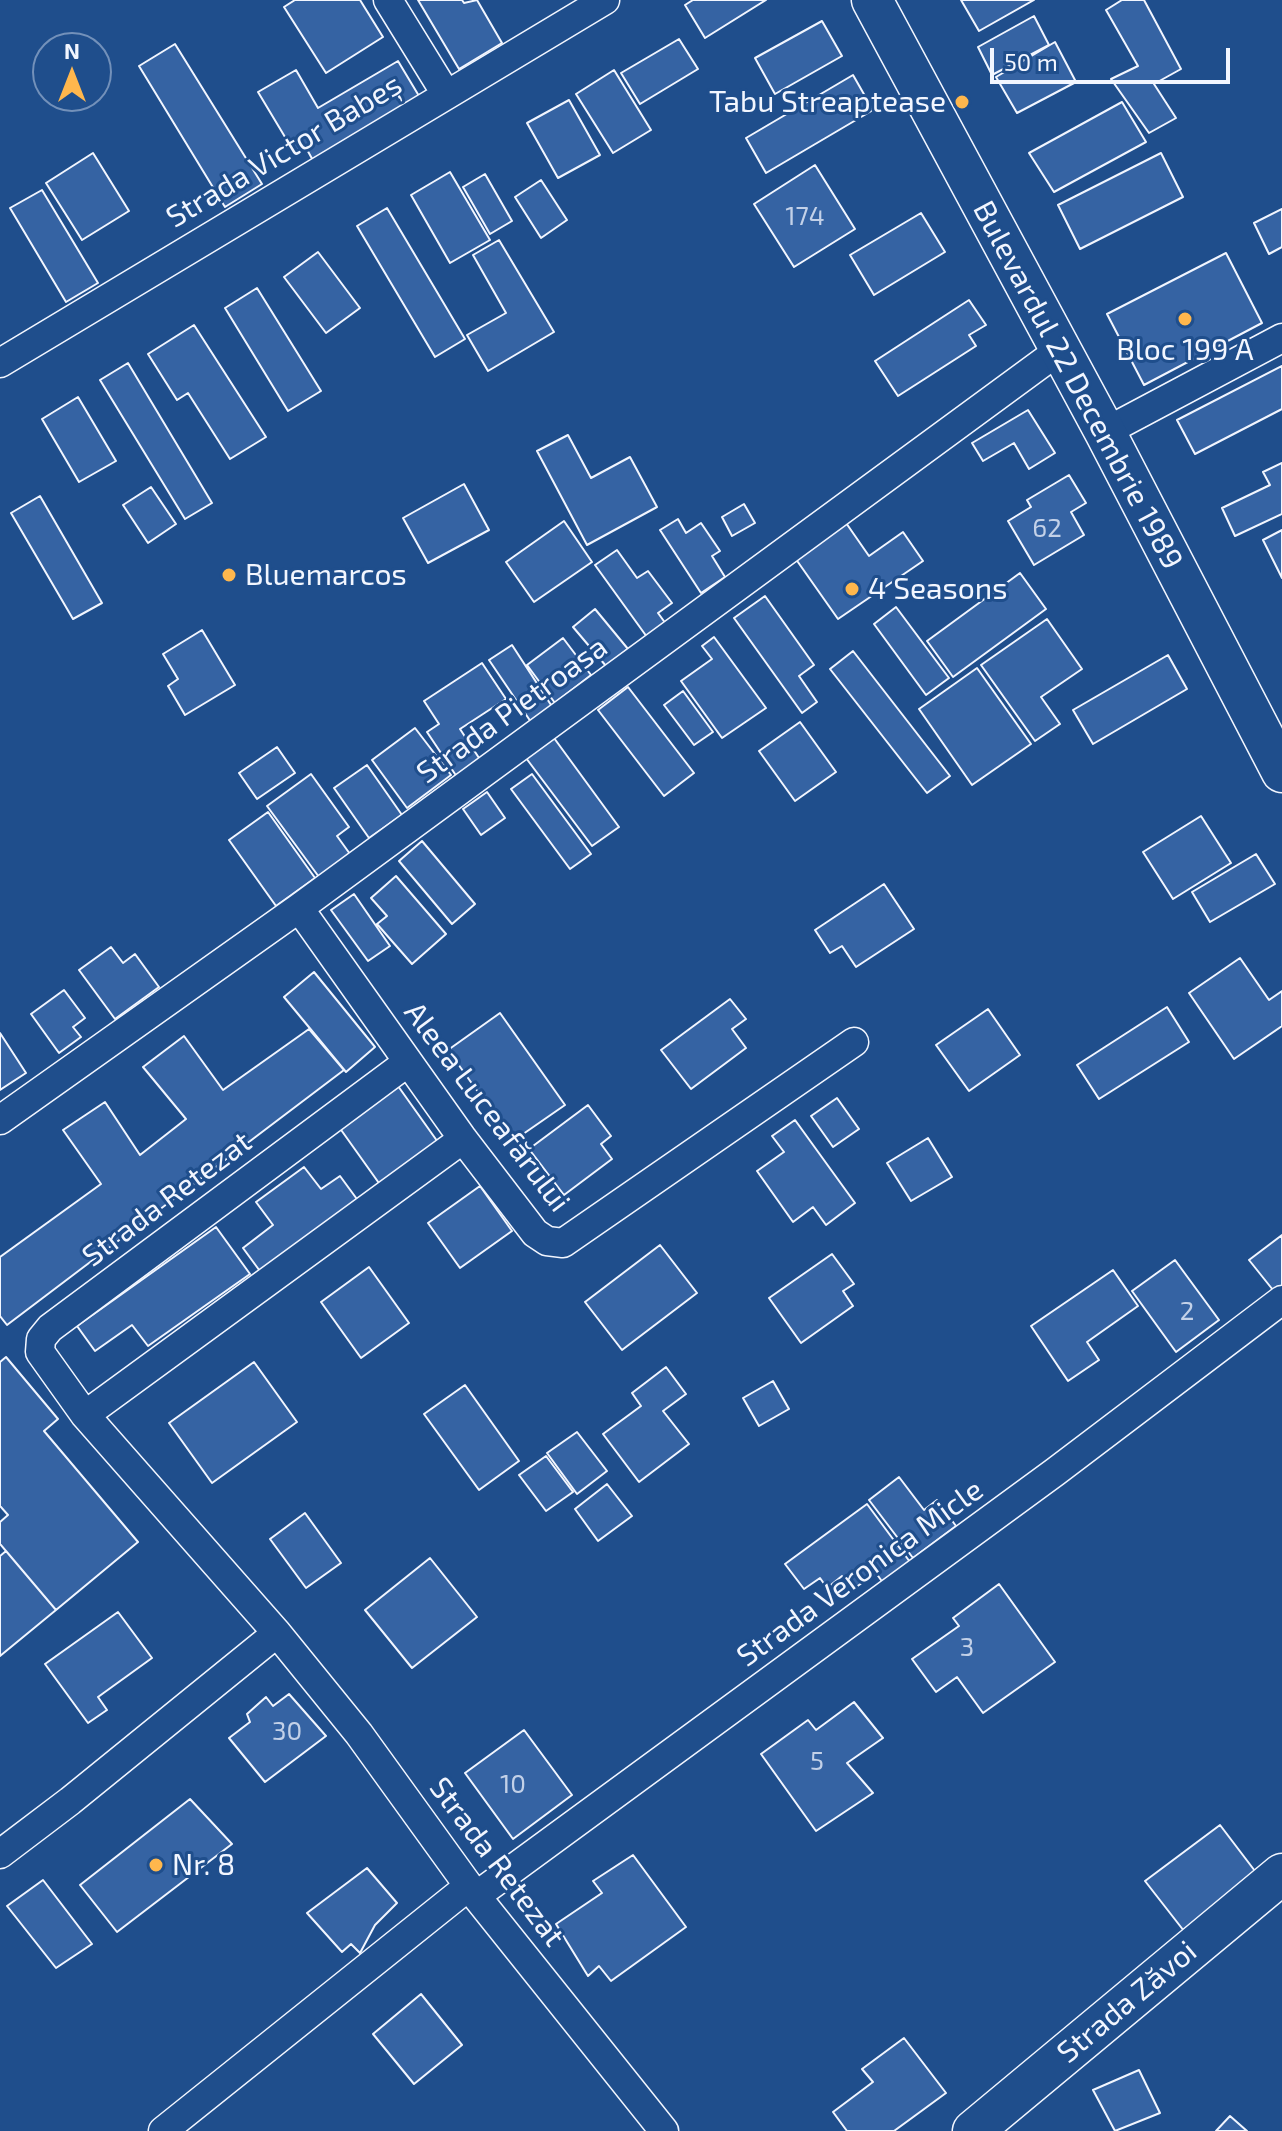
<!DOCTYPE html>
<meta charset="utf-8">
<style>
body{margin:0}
#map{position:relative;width:1282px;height:2131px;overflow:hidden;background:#1f4e8c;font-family:"Exo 2",sans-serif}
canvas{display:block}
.north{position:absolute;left:32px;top:32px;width:80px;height:80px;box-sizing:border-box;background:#1f4e8c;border:2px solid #7391ba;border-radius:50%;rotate:0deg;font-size:22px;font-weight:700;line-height:32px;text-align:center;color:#f2f6ff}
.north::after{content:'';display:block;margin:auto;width:28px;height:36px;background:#ffb74d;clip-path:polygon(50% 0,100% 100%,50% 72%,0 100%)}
.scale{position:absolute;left:990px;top:48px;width:240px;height:36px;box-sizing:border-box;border:4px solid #f2f6ff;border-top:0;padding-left:10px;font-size:24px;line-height:28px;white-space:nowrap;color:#f2f6ff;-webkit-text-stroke:6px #1f4e8c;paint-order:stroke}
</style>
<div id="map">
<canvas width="1282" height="2131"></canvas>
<div class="north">N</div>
<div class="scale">50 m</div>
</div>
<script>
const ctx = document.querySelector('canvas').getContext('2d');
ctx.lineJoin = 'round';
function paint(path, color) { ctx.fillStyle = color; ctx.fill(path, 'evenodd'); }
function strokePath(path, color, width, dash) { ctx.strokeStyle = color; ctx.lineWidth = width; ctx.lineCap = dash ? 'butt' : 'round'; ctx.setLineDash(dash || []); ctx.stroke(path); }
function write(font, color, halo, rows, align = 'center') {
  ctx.font = font + ' "Exo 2",sans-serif'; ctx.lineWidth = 6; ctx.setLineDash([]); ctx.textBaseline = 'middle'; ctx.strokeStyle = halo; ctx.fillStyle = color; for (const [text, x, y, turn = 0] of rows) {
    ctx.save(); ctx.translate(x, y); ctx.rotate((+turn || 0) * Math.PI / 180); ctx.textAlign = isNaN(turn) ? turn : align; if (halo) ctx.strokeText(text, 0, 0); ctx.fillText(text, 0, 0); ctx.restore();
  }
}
const building = new Path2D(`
 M 295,0 L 360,0 L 383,37 L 326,73 L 284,7 Z
 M 418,0 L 462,0 L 464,3 L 477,0 L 502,43 L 459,69 Z
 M 693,0 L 766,0 L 705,38 L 685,5 Z
 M 961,0 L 1034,0 L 979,31 Z
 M 1122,0 L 1144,0 L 1181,69 L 1154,84 L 1176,118 L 1149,133 L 1111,79 L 1138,66 L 1106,10 Z
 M 1034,16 L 1049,45 L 992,75 L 978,47 Z
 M 822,21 L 842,56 L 775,94 L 755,58 Z
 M 679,39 L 698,69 L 640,104 L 621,73 Z
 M 1055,42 L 1076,82 L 1017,113 L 996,77 Z
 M 175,44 L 262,184 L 225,207 L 139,66 Z
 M 398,61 L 422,101 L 315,164 L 305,146 L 294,152 L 258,92 L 296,70 L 318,108 Z
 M 614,70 L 651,130 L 613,153 L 576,94 Z
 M 853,75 L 873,110 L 766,173 L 746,138 Z
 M 569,100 L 600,155 L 558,178 L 527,123 Z
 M 1122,102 L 1146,142 L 1054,192 L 1029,153 Z
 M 93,153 L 129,211 L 82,240 L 46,183 Z
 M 1161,153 L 1183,197 L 1080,249 L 1058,205 Z
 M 815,165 L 855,229 L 794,267 L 754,204 Z
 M 450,172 L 490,240 L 450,263 L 411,195 Z
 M 485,174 L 512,221 L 490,234 L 463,187 Z
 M 541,180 L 567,220 L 541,238 L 515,197 Z
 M 42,190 L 98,283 L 66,302 L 10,208 Z
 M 387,208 L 465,339 L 435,357 L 357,226 Z
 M 1282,209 L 1282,247 L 1269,254 L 1254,223 Z
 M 921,213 L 945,252 L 874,295 L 850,255 Z
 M 499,240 L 554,332 L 488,371 L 467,335 L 506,313 L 473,255 Z
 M 318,252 L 360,308 L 326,333 L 284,277 Z
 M 1226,253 L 1262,323 L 1144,385 L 1107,314 Z
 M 257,288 L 321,391 L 288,411 L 225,308 Z
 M 969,300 L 986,325 L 969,335 L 976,346 L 898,396 L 875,361 Z
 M 194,325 L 266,437 L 230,459 L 188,393 L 177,400 L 148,354 Z
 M 128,363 L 212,503 L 185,519 L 100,380 Z
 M 1282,366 L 1282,409 L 1195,454 L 1177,420 Z
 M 78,397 L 116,461 L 79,482 L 42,419 Z
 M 1028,410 L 1055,453 L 1029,469 L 1014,443 L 983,461 L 972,443 Z
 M 568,435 L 591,478 L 630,457 L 657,507 L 587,545 L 537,451 Z
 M 1282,463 L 1282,514 L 1235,536 L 1222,508 L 1270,485 L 1263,472 Z
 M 1069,475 L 1086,503 L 1071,512 L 1084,535 L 1034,565 L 1008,521 L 1031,507 L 1027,500 Z
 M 464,484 L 489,530 L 428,563 L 403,518 Z
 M 151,487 L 176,524 L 148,543 L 123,505 Z
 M 40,496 L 102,603 L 73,619 L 11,513 Z
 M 744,504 L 755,523 L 732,536 L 722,517 Z
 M 678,519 L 686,533 L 701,523 L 720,551 L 712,556 L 725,577 L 701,593 L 660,530 Z
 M 844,520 L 869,556 L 903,532 L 923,561 L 838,619 L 793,555 Z
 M 564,521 L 592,562 L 534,602 L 506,562 Z
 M 1282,530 L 1282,578 L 1263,540 Z
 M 617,550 L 637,578 L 648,571 L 672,603 L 658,613 L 666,624 L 647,637 L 595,565 Z
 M 1020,573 L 1046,609 L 953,677 L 927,641 Z
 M 765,596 L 814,665 L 799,676 L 817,702 L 802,713 L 734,618 Z
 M 896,607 L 949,678 L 926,695 L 874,624 Z
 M 595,609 L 628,649 L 606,666 L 573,627 Z
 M 1047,619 L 1082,669 L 1041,697 L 1060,724 L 1035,741 L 981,665 Z
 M 202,630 L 235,685 L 185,715 L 168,686 L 178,679 L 163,654 Z
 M 714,637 L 766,708 L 722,738 L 681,681 L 712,659 L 702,646 Z
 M 563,638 L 591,675 L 555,703 L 527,665 Z
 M 512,645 L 553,708 L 531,722 L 489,660 Z
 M 853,651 L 950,776 L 927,793 L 830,669 Z
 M 1168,655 L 1187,689 L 1093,744 L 1073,710 Z
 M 482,663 L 506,699 L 460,729 L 481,761 L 457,777 L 427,732 L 439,724 L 424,701 Z
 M 977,668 L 1031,744 L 972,785 L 919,709 Z
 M 628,687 L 694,773 L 664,796 L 598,710 Z
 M 683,691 L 713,732 L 694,745 L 664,705 Z
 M 800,722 L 836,772 L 795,801 L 759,751 Z
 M 415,728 L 451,775 L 407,808 L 372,760 Z
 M 554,738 L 619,827 L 592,846 L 526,758 Z
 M 277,747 L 295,773 L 257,799 L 239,773 Z
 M 367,765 L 402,815 L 369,838 L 334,788 Z
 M 311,774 L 349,827 L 337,836 L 350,854 L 319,877 L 267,806 Z
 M 532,774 L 591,854 L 570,869 L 511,789 Z
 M 487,792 L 505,818 L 481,835 L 463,809 Z
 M 268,812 L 315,878 L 276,906 L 229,840 Z
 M 1201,816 L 1231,863 L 1173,899 L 1143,852 Z
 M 422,841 L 475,904 L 452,924 L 399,861 Z
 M 1256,854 L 1275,884 L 1210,922 L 1192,892 Z
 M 396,876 L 446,934 L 412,964 L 377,924 L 387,916 L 371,898 Z
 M 884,884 L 914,929 L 856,967 L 842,946 L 830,953 L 815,930 Z
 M 354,894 L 390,946 L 368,961 L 331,910 Z
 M 111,947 L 123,963 L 135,954 L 159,987 L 115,1019 L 79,970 Z
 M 1240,958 L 1269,1000 L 1282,991 L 1282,1026 L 1234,1059 L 1189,993 Z
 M 314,972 L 375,1047 L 346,1072 L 284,997 Z
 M 64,990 L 85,1018 L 73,1027 L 81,1037 L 59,1053 L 31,1014 Z
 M 730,999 L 746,1019 L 732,1029 L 746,1048 L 691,1089 L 661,1050 Z
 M 1167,1007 L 1189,1042 L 1099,1099 L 1077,1065 Z
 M 988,1009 L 1020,1055 L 969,1091 L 936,1045 Z
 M 500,1013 L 565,1105 L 513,1141 L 448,1050 Z
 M 309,1029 L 344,1070 L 7,1325 L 0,1316 L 0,1257 L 101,1184 L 63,1130 L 105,1102 L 140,1155 L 186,1119 L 143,1067 L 184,1036 L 223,1090 Z
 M 0,1033 L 26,1073 L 0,1090 Z
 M 398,1086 L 440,1145 L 381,1186 L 339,1127 Z
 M 837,1098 L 859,1129 L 833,1147 L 811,1116 Z
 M 588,1105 L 611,1136 L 601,1144 L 612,1159 L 564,1195 L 529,1149 Z
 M 795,1120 L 855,1203 L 826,1225 L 813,1207 L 793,1222 L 757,1171 L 784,1152 L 772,1136 Z
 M 928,1138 L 952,1177 L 911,1201 L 887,1163 Z
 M 304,1167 L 321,1189 L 340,1176 L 362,1206 L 265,1278 L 243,1248 L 273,1225 L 256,1202 Z
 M 480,1186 L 512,1231 L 460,1268 L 428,1223 Z
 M 216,1227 L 250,1274 L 148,1346 L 132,1325 L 95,1351 L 77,1326 Z
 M 1282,1235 L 1282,1291 L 1277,1295 L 1249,1260 Z
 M 660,1245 L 697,1293 L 622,1350 L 585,1302 Z
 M 832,1254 L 854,1284 L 843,1291 L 853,1306 L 801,1343 L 769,1298 Z
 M 1175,1260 L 1219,1320 L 1176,1352 L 1132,1291 Z
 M 369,1267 L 409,1323 L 361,1358 L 321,1302 Z
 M 1113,1270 L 1138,1306 L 1087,1342 L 1099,1360 L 1068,1381 L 1031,1326 Z
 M 6,1357 L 58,1419 L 44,1431 L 138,1542 L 56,1610 L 0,1544 L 0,1522 L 8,1515 L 0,1506 L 0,1362 Z
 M 254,1362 L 297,1422 L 212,1483 L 169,1423 Z
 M 666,1367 L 686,1394 L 663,1411 L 689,1444 L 639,1482 L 603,1434 L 641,1406 L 632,1393 Z
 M 773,1381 L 789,1409 L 759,1426 L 743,1398 Z
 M 465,1385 L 519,1461 L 479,1490 L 424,1414 Z
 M 577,1432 L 607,1471 L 577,1494 L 547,1453 Z
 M 546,1456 L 573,1492 L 546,1511 L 519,1475 Z
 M 899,1477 L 924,1510 L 937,1500 L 956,1526 L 913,1558 L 869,1500 Z
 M 607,1484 L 632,1516 L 598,1541 L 575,1509 Z
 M 867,1504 L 913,1566 L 886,1587 L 876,1573 L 852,1590 L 842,1576 L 827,1588 L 820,1578 L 804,1589 L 785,1564 Z
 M 305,1513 L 341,1563 L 306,1588 L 270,1539 Z
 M 6,1551 L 56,1610 L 0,1656 L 0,1556 Z
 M 430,1558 L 477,1617 L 412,1668 L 365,1610 Z
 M 999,1584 L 1055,1662 L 983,1713 L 957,1677 L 936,1692 L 912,1659 L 959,1626 L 953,1618 Z
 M 118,1612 L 152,1658 L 98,1697 L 107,1710 L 88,1723 L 45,1664 Z
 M 289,1694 L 326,1736 L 265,1782 L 229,1738 L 250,1722 L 247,1714 L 266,1697 L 273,1706 Z
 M 854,1702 L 883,1738 L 847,1763 L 873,1793 L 816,1831 L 761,1754 L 808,1720 L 816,1730 Z
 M 524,1730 L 572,1795 L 513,1839 L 465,1773 Z
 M 190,1799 L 232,1844 L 117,1932 L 80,1885 Z
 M 1220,1825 L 1258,1875 L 1184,1931 L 1145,1881 Z
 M 633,1855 L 686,1927 L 611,1981 L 599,1966 L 588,1976 L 556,1924 L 602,1893 L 593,1881 Z
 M 367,1868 L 397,1903 L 375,1925 L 360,1953 L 351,1944 L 342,1952 L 307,1913 Z
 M 43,1880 L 92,1944 L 56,1968 L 7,1906 Z
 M 421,1994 L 462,2045 L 414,2084 L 373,2034 Z
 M 904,2038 L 946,2093 L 894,2131 L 847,2131 L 833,2112 L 873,2082 L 862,2069 Z
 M 1139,2070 L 1160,2113 L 1115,2131 L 1093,2090 Z
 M 1230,2116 L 1247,2131 L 1216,2131 Z`);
paint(building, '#3563a3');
strokePath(building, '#f2f6ff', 2);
const street = new Path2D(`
 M 388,0 L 446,94
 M 0,363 L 605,0
 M 1105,432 L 1282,338
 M 299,908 L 463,1139 L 535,1233 L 547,1241 L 563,1243 L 854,1042
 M 408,1062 L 50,1328 L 41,1339 L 40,1352 L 85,1415 L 277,1633 L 359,1734 L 476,1896 L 664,2131
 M 0,1120 L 299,908 L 1061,349
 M 85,1415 L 463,1139
 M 0,1854 L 70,1801 L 277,1633
 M 476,1896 L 1055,1472 L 1282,1300
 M 163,2131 L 469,1886`);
const secondary = new Path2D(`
 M 872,0 L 1105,432 L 1282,772
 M 973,2131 L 1282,1874`);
strokePath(street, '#f2f6ff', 31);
strokePath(secondary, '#f2f6ff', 43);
strokePath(street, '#1f4e8c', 28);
strokePath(secondary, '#1f4e8c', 40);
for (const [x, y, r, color] of [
 [962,102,8,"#ffb74d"],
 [1185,319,8,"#ffb74d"],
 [229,575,8,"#ffb74d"],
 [852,589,8,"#ffb74d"],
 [156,1865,8,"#ffb74d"]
]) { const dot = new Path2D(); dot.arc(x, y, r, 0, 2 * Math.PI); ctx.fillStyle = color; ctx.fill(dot); strokePath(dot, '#1f4e8c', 3); }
write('26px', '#c3d1e8', null, [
 ["174",805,216],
 ["62",1047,528],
 ["2",1187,1311],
 ["3",967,1647],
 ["30",287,1731],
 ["5",817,1761],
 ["10",513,1784]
]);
write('30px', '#f2f6ff', '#1f4e8c', [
 ["Tabu Streaptease",946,102,"right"],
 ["Bloc 199 A",1185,350,"center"],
 ["Bluemarcos",245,575],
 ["4 Seasons",868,589],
 ["Nr. 8",172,1865]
], 'left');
write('30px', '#f2f6ff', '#1f4e8c', [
 ["Strada Victor Babeș",284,151,-31],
 ["Bulevardul 22 Decembrie 1989",1078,385,62],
 ["Strada Pietroasa",512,710,-36],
 ["Aleea Luceafărului",487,1107,53],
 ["Strada Retezat",167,1199,-37],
 ["Strada Veronica Micle",860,1573,-36],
 ["Strada Retezat",497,1862,53],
 ["Strada Zăvoi",1127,2002,-40]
]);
</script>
